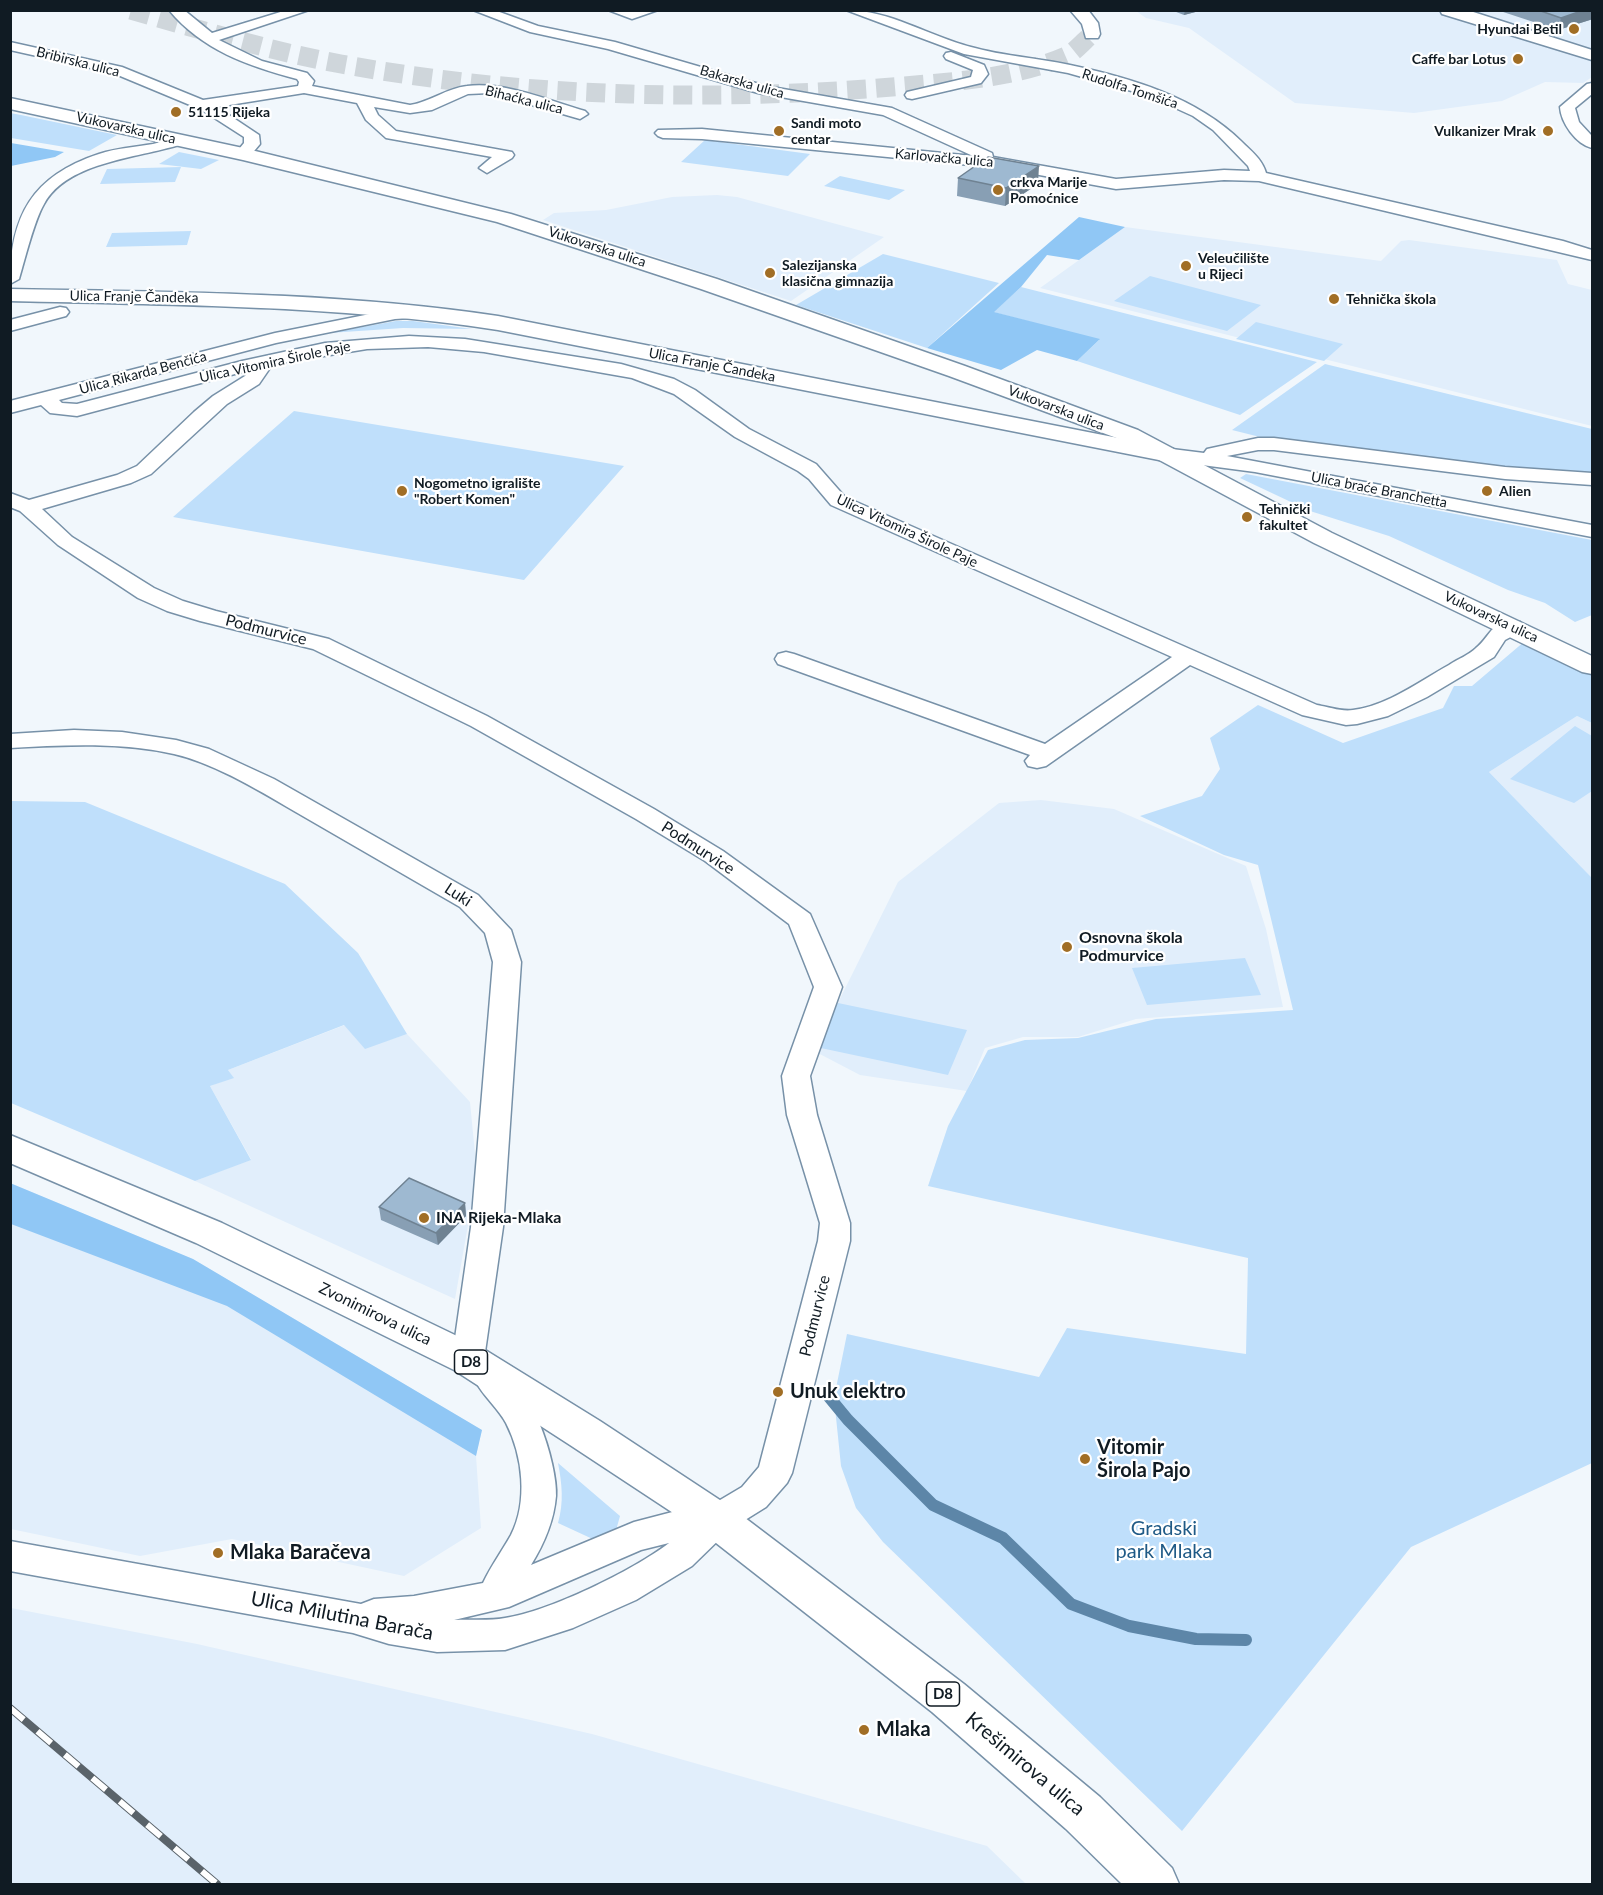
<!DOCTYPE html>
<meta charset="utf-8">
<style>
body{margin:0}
#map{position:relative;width:1603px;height:1895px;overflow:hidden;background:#f1f7fc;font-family:Lato,sans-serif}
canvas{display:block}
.frame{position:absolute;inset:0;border:12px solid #101b23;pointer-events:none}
</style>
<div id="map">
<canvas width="1603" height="1895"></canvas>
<div class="frame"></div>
</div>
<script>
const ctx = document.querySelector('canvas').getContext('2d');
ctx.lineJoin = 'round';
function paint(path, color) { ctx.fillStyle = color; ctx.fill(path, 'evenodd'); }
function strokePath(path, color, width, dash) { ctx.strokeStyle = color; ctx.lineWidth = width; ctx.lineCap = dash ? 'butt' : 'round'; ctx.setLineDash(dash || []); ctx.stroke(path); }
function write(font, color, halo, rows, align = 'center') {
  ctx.font = font + ' Lato,sans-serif'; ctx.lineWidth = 4.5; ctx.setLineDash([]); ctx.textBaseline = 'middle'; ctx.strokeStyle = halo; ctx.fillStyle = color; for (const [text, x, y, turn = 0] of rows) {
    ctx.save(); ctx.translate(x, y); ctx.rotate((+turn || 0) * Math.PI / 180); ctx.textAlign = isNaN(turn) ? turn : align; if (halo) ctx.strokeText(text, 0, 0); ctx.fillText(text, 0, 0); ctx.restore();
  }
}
paint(new Path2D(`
 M 1136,11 L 1592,11 L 1592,77 L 1583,83 L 1545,82 L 1502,101 L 1414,113 L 1295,103 L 1189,28 L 1146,18 Z
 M 717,195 L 737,197 L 884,237 L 791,301 L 543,220 L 554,213 L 606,210 L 672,197 Z
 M 1125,227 L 1381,261 L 1401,241 L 1409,240 L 1557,260 L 1568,284 L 1592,290 L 1592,426 L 1040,288 Z
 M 1577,716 L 1592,723 L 1592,878 L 1489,772 Z
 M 1041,800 L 1114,809 L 1246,866 L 1266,929 L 1283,1007 L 1136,1019 L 1078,1037 L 1023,1037 L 985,1048 L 967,1091 L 860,1075 L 814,1051 L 898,882 L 999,803 Z
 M 345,1025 L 365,1048 L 407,1034 L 470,1102 L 477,1174 L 455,1299 L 195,1181 L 251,1159 L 210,1086 L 233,1077 L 228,1070 Z
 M 10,1183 L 193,1259 L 482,1430 L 476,1456 L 481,1528 L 404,1576 L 232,1539 L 140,1556 L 11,1529 Z
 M 11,1608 L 197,1644 L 592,1734 L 987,1846 L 1026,1884 L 11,1884 Z`), '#e1eefb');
paint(new Path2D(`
 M 10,113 L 21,115 L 117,135 L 89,151 L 11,138 Z
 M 705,140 L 810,154 L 788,176 L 681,162 Z
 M 179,152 L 219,160 L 201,169 L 159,164 Z
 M 181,167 L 175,182 L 100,184 L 107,169 Z
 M 840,176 L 905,190 L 889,200 L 824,186 Z
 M 191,231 L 187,245 L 106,247 L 112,233 Z
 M 883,254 L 999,283 L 927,348 L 796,305 Z
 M 1150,276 L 1261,305 L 1227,331 L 1114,301 Z
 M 1021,287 L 1317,362 L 1240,415 L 1077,361 L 1099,340 L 993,312 Z
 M 396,321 L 413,321 L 472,329 L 403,328 L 329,333 Z
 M 1256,322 L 1343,344 L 1324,361 L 1236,339 Z
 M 1325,364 L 1592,429 L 1592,474 L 1534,472 L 1264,438 L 1232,430 Z
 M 294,411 L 624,466 L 524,580 L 173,517 Z
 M 1246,474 L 1592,540 L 1592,615 L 1575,622 L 1545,603 L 1508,590 L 1389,536 L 1310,511 L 1240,478 Z
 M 1525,641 L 1592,674 L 1592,723 L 1577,716 L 1489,772 L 1592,878 L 1592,1463 L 1411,1547 L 1182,1831 L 883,1542 L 856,1508 L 841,1466 L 834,1398 L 847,1334 L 1039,1377 L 1067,1328 L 1246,1354 L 1248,1258 L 928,1186 L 948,1126 L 988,1050 L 1025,1040 L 1078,1038 L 1156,1019 L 1293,1010 L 1258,865 L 1224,855 L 1140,816 L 1202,796 L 1220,769 L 1210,738 L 1258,705 L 1343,743 L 1443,708 L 1454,686 L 1472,686 Z
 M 1575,726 L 1592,736 L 1592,791 L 1574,803 L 1510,779 Z
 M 11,801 L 85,802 L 285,884 L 358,953 L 407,1034 L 365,1049 L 344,1025 L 228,1070 L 234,1078 L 210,1086 L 251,1160 L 195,1181 L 11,1103 Z
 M 1245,958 L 1261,995 L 1147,1005 L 1132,968 Z
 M 838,1003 L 967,1030 L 948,1075 L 816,1047 Z
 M 558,1463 L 620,1516 L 615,1534 L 597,1541 L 558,1523 C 564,1502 562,1484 558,1463 Z`), '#bfdffb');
paint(new Path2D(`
 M 10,143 L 11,143 L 64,152 L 55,157 L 11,166 Z
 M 1079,217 L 1125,227 L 1079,260 L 1047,255 L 1021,287 L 994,312 L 1100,339 L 1077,361 L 1037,350 L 1001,370 L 927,348 Z
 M 10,1183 L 193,1259 L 482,1430 L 476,1456 L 227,1306 L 11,1224 Z`), '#90c7f5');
strokePath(new Path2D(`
 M 829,1397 L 848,1420 L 933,1505 L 1003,1538 L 1071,1604 L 1129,1626 L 1196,1639 L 1246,1640`), '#5d86a8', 12);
strokePath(new Path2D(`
 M 131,10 C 201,30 270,51 341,64 C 522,97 709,102 892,87 C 949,82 1013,79 1066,56 C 1075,52 1084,41 1092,34`), '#cfd6db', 19, [19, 10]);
const minor = new Path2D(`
 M 169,10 L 184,10 L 212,33 L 287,10 L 309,10 L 219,40 L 262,61 L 307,73 L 314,81 L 312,86 L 410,105 C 430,102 447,88 467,86 C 504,81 550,101 585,111 L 588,114 L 580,119 L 490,93 L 468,94 L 432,110 L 410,113 L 374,107 L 378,115 L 396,131 L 512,152 L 514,155 L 512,158 L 487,173 L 479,168 L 492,157 L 386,138 L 366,120 L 357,103 L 304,93 L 217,107 L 259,135 L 260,144 L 249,157 L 243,159 L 235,154 L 244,143 L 244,137 L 202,110 L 113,73 L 10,50 L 10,42 L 122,67 L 203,100 L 298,86 L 299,82 L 297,79 C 248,66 202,50 169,10 Z
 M 473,10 L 494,10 L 538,26 L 615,42 L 766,86 L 892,108 L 992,153 L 993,157 L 1116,179 L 1224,170 L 1250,171 L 1248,166 L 1213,130 L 1193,116 L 1149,96 L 1068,73 L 964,54 L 846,10 C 889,10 929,36 971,47 C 1003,56 1037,58 1070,65 C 1131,78 1196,97 1241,141 C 1251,151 1262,159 1266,173 L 1563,241 L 1592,250 L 1592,260 L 1259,181 L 1224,180 L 1116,189 L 1001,168 L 702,139 L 663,138 L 658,136 L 655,133 L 658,130 L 702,129 L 973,156 L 883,115 L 758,93 L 608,49 L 530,32 Z
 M 608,10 L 658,10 L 632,19 Z
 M 951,52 L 984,65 L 988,74 L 981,83 L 912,99 L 907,98 L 905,95 L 907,92 L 971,77 L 973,70 L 946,59 L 944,56 L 946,53 Z
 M 1592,83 L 1592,94 L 1575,108 L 1579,122 L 1592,136 L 1592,148 C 1576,144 1561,123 1560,107 L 1587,84 Z
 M 180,135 L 188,140 L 185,143 C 143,158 68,160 44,204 C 34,221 25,259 19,279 L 10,284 C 10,216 32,176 99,154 C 116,148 136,147 153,144 C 162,142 171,138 180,135 Z
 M 60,307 L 66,308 L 69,312 L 66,316 L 10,331 L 10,320 Z
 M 420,308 L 426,309 L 429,313 L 426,317 L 395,319 L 276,343 L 59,400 L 62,403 L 77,404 L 242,361 L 325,343 L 409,336 L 465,339 L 621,364 L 674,379 L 695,390 L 749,429 L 816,464 L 845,497 L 1317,705 C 1329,707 1342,712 1353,710 C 1387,706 1420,681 1449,665 C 1458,659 1469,655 1476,648 C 1491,636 1493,616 1520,622 L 1523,627 L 1520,632 L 1505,640 L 1494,657 L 1427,697 L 1388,716 L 1357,724 L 1346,725 L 1302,715 L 1190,665 L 1046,766 L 1037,768 L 1028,766 L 1025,761 L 1030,755 L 778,664 L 775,659 L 778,654 L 786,652 L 794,654 L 1045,744 L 1172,657 L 831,505 L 809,479 L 798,471 L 735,437 L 674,394 L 632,378 L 484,352 L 428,347 L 367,349 L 269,365 L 270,368 L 259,384 L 227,404 L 151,474 L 131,483 L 42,509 L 72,537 L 154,588 L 183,601 L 216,611 L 329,639 L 487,716 L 654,809 L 723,851 L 810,914 L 842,987 L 810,1076 L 817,1115 L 850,1223 L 850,1241 L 792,1473 L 787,1483 L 766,1507 L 729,1530 L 692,1566 L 636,1600 L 573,1628 L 505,1650 L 437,1652 L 389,1644 L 353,1633 L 10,1571 L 10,1541 L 361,1604 L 374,1599 L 414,1596 L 483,1583 C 491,1566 502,1551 511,1535 C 528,1502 523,1456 506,1423 C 498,1408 484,1397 476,1382 L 481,1373 C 485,1372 490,1369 494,1370 C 530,1373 558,1466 556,1496 C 554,1521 544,1544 531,1565 L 634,1522 L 680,1510 L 710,1506 L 742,1487 L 759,1467 L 818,1241 L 820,1223 L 787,1115 L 782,1076 L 814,987 L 789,924 L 705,861 L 636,819 L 471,726 L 313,649 L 200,621 L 167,611 L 138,598 L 58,545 L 20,511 L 10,507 L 10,493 L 29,500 L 117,475 L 137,466 L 194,412 L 213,396 L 245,376 L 250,370 L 77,416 L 50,413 L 41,405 L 10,413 L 10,401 L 275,333 L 395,309 ZM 669,1543 C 632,1571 550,1611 505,1618 C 489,1621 471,1619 454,1620 L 509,1607 L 641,1550 Z
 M 1258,438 L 1274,438 L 1505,467 L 1592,473 L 1592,485 L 1505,479 L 1274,450 L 1258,450 L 1227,456 L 1592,525 L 1592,537 L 1255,472 L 1164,460 L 1157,458 L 1154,454 L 1157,450 L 1164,448 L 1204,453 L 1207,449 Z
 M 74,730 L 122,732 L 176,740 L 209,749 L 274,779 L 478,895 L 511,930 L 521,962 L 503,1227 L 484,1359 L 480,1368 L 468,1372 L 456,1368 L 452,1359 L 471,1227 L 493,962 L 485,933 L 460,907 C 407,876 354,846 301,815 C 263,793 217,764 174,754 C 120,742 65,745 10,748 L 10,734 Z`);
const tertiary = new Path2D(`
 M 10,289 C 174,292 336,292 498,316 L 1164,447 L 1173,449 L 1176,454 L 1173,459 L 1164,461 L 498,330 C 336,305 174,305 10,301 Z`);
const secondary = new Path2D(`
 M 1440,10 L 1467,10 L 1592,50 L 1592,60 L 1442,14 Z
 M 10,98 L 243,148 L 511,214 L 717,279 L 965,366 L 1138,430 L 1332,533 L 1592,656 L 1592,674 L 1582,672 L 1314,543 L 1122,440 L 949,376 L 701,289 L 497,222 L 243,160 L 10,109 Z`);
const primary = new Path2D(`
 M 1070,10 L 1088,10 L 1098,23 L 1100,34 L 1098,38 L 1086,38 L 1082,24 Z
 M 10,1135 L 222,1223 L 482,1348 L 600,1421 L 732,1508 L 964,1684 L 1100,1797 L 1172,1868 L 1179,1884 L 1122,1884 L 1066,1829 L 932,1712 L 702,1532 L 570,1445 L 454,1370 L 196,1243 L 10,1163 Z`);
strokePath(minor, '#7791a8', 3);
strokePath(tertiary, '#7791a8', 3);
strokePath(secondary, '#7791a8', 3);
strokePath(primary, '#7791a8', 3);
paint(minor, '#fff');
paint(tertiary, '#fff');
paint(secondary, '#fff');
paint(primary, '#fff');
const rail = new Path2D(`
 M 10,1708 L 217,1884`);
strokePath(rail, '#5a636a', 8);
strokePath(rail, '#fff', 6, [18]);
paint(new Path2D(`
 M 1171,10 L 1203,10 L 1184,15 Z
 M 1497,10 L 1593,10 L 1593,19 L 1558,30 Z
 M 958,178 L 1038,184 L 1005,206 L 957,196 Z
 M 465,1203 L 466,1216 L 438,1245 L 381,1220 L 379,1207 Z`), '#889fb4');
paint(new Path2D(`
 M 1185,10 L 1203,10 L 1184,15 Z
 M 1584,10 L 1593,10 L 1593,19 L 1558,30 L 1561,18 Z
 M 1039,166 L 1038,184 L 1005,206 L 1006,188 Z
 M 465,1203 L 466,1216 L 438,1245 L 436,1233 Z`), '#6f8292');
const building = new Path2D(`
 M 1538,10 L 1584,10 L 1561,18 Z
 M 988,157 L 1039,166 L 1006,188 L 958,178 Z
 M 409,1178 L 465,1203 L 436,1233 L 379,1207 Z`);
paint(building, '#9eb9d1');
strokePath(building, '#6f8292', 1.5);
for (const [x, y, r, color] of [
 [1574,29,6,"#a16e25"],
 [1518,59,6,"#a16e25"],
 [176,112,6,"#a16e25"],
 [779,131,6,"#a16e25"],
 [1548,131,6,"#a16e25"],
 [998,190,6,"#a16e25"],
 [1186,266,6,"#a16e25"],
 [770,273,6,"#a16e25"],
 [1334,299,6,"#a16e25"],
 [402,491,6,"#a16e25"],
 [1487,491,6,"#a16e25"],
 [1247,517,6,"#a16e25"],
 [1067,947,6,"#a16e25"],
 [424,1218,6,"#a16e25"],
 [778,1392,6,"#a16e25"],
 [1085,1459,6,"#a16e25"],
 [218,1553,6,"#a16e25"],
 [864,1730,6,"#a16e25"]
]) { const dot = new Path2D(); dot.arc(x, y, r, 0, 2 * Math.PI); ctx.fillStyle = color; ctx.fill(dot); strokePath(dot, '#fff', 2); }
write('bold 14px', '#101b23', '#fff', [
 ["Hyundai Betil",1562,29,"right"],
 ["Caffe bar Lotus",1506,59,"right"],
 ["51115 Rijeka",188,112],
 ["Sandi moto",791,123],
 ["centar",791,139],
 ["Vulkanizer Mrak",1536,131,"right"],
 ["crkva Marije",1010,182],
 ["Pomoćnice",1010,198],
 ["Veleučilište",1198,258],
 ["u Rijeci",1198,274],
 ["Salezijanska",782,265],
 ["klasična gimnazija",782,281],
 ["Tehnička škola",1346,299],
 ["Nogometno igralište",414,483],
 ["\"Robert Komen\"",414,499],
 ["Alien",1499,491],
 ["Tehnički",1259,509],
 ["fakultet",1259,525]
], 'left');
write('14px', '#101b23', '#fff', [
 ["Bribirska ulica",78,62,14],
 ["Bakarska ulica",742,82,16],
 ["Rudolfa Tomšića",1130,89,18],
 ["Bihaćka ulica",524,100,14],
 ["Vukovarska ulica",126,128,13],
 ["Karlovačka ulica",944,158,5],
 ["Vukovarska ulica",597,247,18],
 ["Ulica Franje Čandeka",134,297,1],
 ["Ulica Vitomira Širole Paje",275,362,-12],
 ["Ulica Franje Čandeka",712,365,11],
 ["Ulica Rikarda Benčića",143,373,-15],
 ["Vukovarska ulica",1056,408,21],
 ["Ulica braće Branchetta",1379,490,11],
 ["Ulica Vitomira Širole Paje",907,531,25],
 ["Vukovarska ulica",1491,617,25]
]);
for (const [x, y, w] of [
 [471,1362,33],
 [943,1694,33]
]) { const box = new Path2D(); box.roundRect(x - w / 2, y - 12, w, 24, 4.5); ctx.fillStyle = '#fff'; ctx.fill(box); strokePath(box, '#101b23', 1.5); }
write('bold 15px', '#101b23', null, [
 ["D8",471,1362],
 ["D8",943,1694]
]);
write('16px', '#101b23', '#fff', [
 ["Podmurvice",266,630,14],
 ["Podmurvice",698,848,33],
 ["Luki",458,895,33],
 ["Zvonimirova ulica",375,1314,26],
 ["Podmurvice",815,1316,-76]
]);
write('bold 16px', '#101b23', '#fff', [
 ["Osnovna škola",1079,938],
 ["Podmurvice",1079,956],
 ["INA Rijeka-Mlaka",436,1218]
], 'left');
write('bold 20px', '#101b23', '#fff', [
 ["Unuk elektro",790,1392],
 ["Vitomir",1097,1448],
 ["Širola Pajo",1097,1471],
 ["Mlaka Baračeva",230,1553],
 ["Mlaka",876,1730]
], 'left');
write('20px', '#1f5a86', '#fff', [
 ["Gradski",1164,1529],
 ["park Mlaka",1164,1552]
]);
write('20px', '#101b23', '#fff', [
 ["Ulica Milutina Barača",342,1616,11],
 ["Krešimirova ulica",1025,1764,40]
]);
</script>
